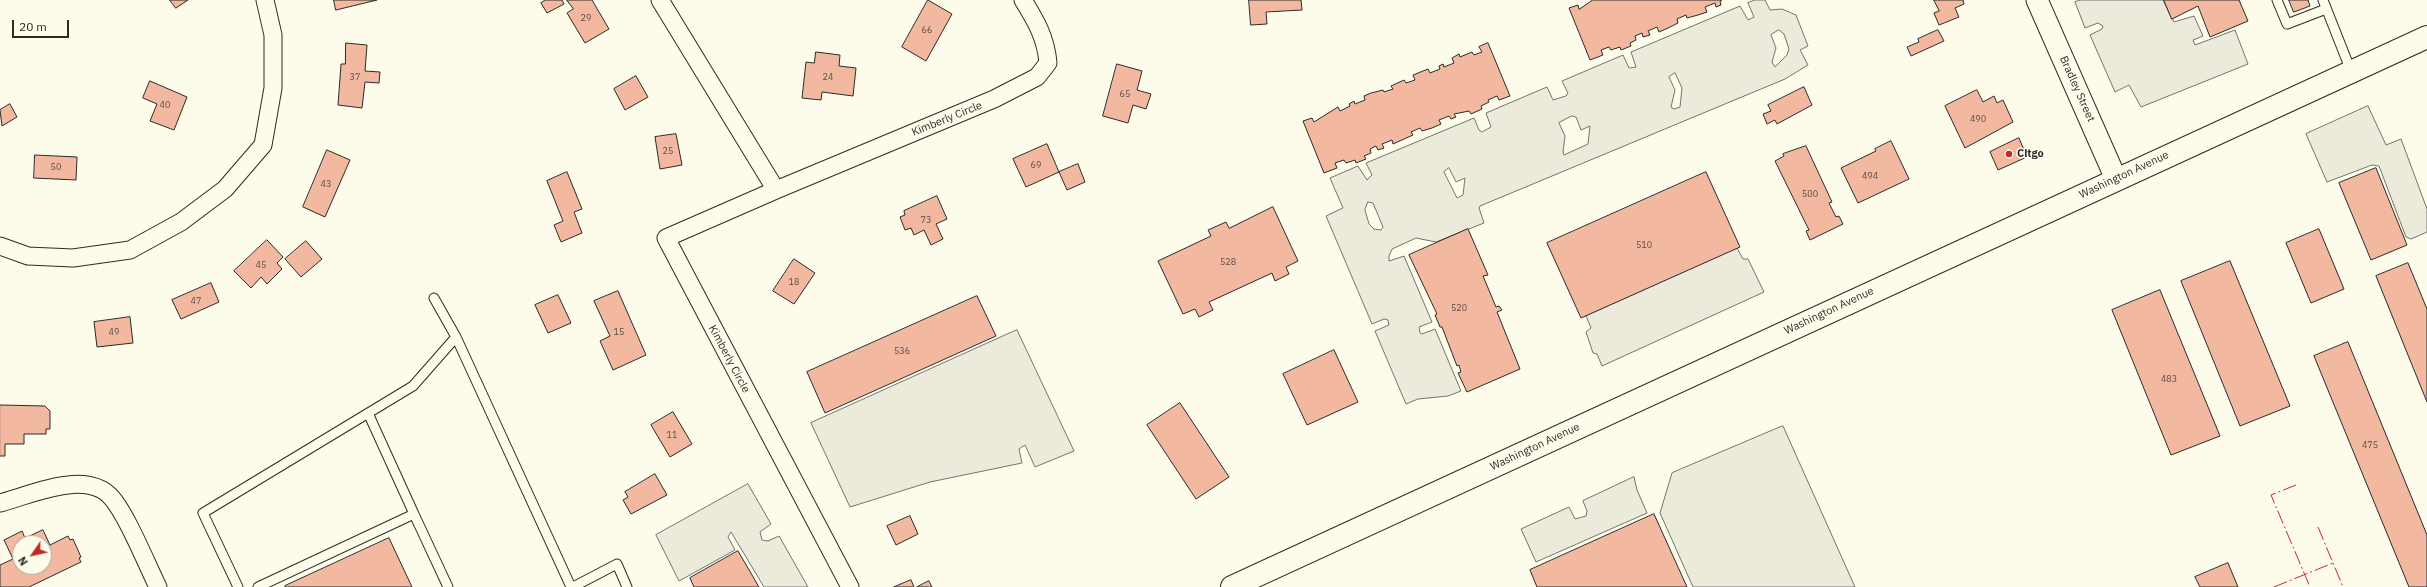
<!DOCTYPE html>
<style>
body{margin:0}
#map{position:relative;width:2427px;height:587px;overflow:hidden;background:#fdfbea;font-family:"IBM Plex Sans",sans-serif}
canvas{display:block}
.north{position:absolute;left:12px;top:535px;width:40px;height:40px;box-sizing:border-box;background:#fdfbea;border:1px solid #a9a89e;border-radius:50%;rotate:236deg;font-size:11px;font-weight:700;line-height:16px;text-align:center;color:#2b2b2b}
.north::after{content:'';display:block;margin:auto;width:14px;height:18px;background:#c62828;clip-path:polygon(50% 0,100% 100%,50% 72%,0 100%)}
.scale{position:absolute;left:12px;top:20px;width:57px;height:18px;box-sizing:border-box;border:2px solid #2b2b2b;border-top:0;padding-left:5px;font-size:12px;line-height:14px;white-space:nowrap;color:#2b2b2b;-webkit-text-stroke:3px #fdfbea;paint-order:stroke}
</style>
<div id="map">
<canvas width="2427" height="587"></canvas>
<div class="north">N</div>
<div class="scale">20 m</div>
</div>
<script>
const ctx = document.querySelector('canvas').getContext('2d');
ctx.lineJoin = 'round';
function paint(path, color) { ctx.fillStyle = color; ctx.fill(path, 'evenodd'); }
function strokePath(path, color, width, dash) { ctx.strokeStyle = color; ctx.lineWidth = width; ctx.lineCap = dash ? 'butt' : 'round'; ctx.setLineDash(dash || []); ctx.stroke(path); }
function write(font, color, halo, rows, align = 'center') {
  ctx.font = font + ' "IBM Plex Sans",sans-serif'; ctx.lineWidth = 3; ctx.setLineDash([]); ctx.textBaseline = 'middle'; ctx.strokeStyle = halo; ctx.fillStyle = color; for (const [text, x, y, turn = 0] of rows) {
    ctx.save(); ctx.translate(x, y); ctx.rotate((+turn || 0) * Math.PI / 180); ctx.textAlign = isNaN(turn) ? turn : align; if (halo) ctx.strokeText(text, 0, 0); ctx.fillText(text, 0, 0); ctx.restore();
  }
}
const parking = new Path2D(`
 M 1755,0 L 1765,0 L 1770,10 L 1782,9 L 1796,15 L 1808,46 L 1800,50 L 1808,65 L 1785,79 L 1480,206 L 1479,208 L 1484,223 L 1436,242 L 1416,238 L 1392,249 L 1389,256 L 1389,261 L 1404,256 L 1432,322 L 1419,327 L 1420,333 L 1422,334 L 1435,329 L 1461,391 L 1448,396 L 1418,399 L 1406,404 L 1375,331 L 1389,325 L 1388,320 L 1384,319 L 1372,324 L 1326,216 L 1343,208 L 1330,178 L 1358,166 L 1367,180 L 1372,175 L 1366,163 L 1474,118 L 1479,130 L 1482,132 L 1491,127 L 1486,113 L 1547,87 L 1553,100 L 1566,96 L 1568,93 L 1562,81 L 1623,55 L 1629,68 L 1636,67 L 1631,52 L 1740,6 L 1748,20 L 1754,17 L 1748,3 ZM 1779,30 L 1784,34 L 1789,49 L 1787,55 L 1775,67 L 1772,62 L 1776,48 L 1771,35 ZM 1675,73 L 1682,88 L 1680,107 L 1674,109 L 1671,107 L 1675,90 L 1669,77 ZM 1572,116 L 1576,117 L 1581,130 L 1590,126 L 1588,144 L 1564,155 L 1563,152 L 1565,136 L 1559,123 ZM 1449,168 L 1456,182 L 1465,178 L 1463,195 L 1457,198 L 1444,172 ZM 1368,202 L 1373,203 L 1383,227 L 1381,230 L 1374,229 L 1369,224 L 1365,210 Z
 M 2081,0 L 2163,0 L 2174,22 L 2194,16 L 2203,36 L 2193,40 L 2195,45 L 2235,30 L 2248,64 L 2141,107 L 2129,85 L 2115,92 L 2090,35 L 2102,29 L 2103,26 L 2098,23 L 2085,28 L 2075,2 Z
 M 2368,106 L 2386,145 L 2401,139 L 2427,209 L 2427,232 L 2411,239 L 2406,237 L 2379,166 L 2372,165 L 2327,182 L 2306,134 Z
 M 1737,248 L 1743,259 L 1748,259 L 1764,292 L 1602,366 L 1597,354 L 1593,353 L 1586,332 L 1591,328 L 1586,316 Z
 M 1017,330 L 1074,451 L 1035,467 L 1025,445 L 1019,449 L 1022,463 L 930,482 L 850,507 L 811,423 Z
 M 1783,426 L 1855,587 L 1693,587 L 1660,513 L 1672,473 Z
 M 1634,477 L 1637,490 L 1647,513 L 1536,562 L 1521,529 L 1569,507 L 1575,519 L 1586,516 L 1587,511 L 1583,501 Z
 M 748,484 L 771,524 L 760,532 L 762,540 L 768,541 L 779,536 L 808,587 L 764,587 L 731,532 L 728,537 L 735,550 L 679,581 L 656,535 Z`);
paint(parking, '#eceadb');
strokePath(parking, '#74746e', 1);
const building = new Path2D(`
 M 170,0 L 188,0 L 176,8 Z
 M 334,0 L 377,0 L 336,10 Z
 M 546,0 L 562,0 L 564,4 L 547,13 L 541,3 Z
 M 567,0 L 592,0 L 609,29 L 585,43 L 567,13 L 573,9 Z
 M 928,0 L 952,14 L 926,61 L 902,47 Z
 M 1249,0 L 1301,0 L 1302,10 L 1266,12 L 1267,24 L 1251,25 Z
 M 1593,0 L 1722,0 L 1720,1 L 1721,5 L 1716,7 L 1715,3 L 1705,7 L 1707,12 L 1698,15 L 1687,18 L 1686,15 L 1677,19 L 1678,23 L 1668,28 L 1659,32 L 1657,27 L 1648,31 L 1650,35 L 1643,37 L 1642,33 L 1635,36 L 1636,40 L 1630,43 L 1631,46 L 1621,50 L 1620,47 L 1611,50 L 1609,47 L 1601,50 L 1603,55 L 1590,60 L 1569,8 L 1578,5 L 1579,9 Z
 M 1934,0 L 1963,0 L 1964,4 L 1955,8 L 1959,17 L 1939,25 L 1934,13 L 1939,11 Z
 M 2164,0 L 2239,0 L 2248,21 L 2210,37 L 2198,6 L 2172,19 Z
 M 2289,0 L 2308,0 L 2310,6 L 2294,12 Z
 M 1938,30 L 1944,41 L 1911,56 L 1907,47 L 1919,42 L 1918,39 Z
 M 346,43 L 367,45 L 365,71 L 380,72 L 379,83 L 365,82 L 362,108 L 338,105 L 341,64 L 345,64 Z
 M 1488,43 L 1510,96 L 1499,100 L 1497,96 L 1488,100 L 1489,102 L 1481,106 L 1482,109 L 1471,114 L 1469,111 L 1454,114 L 1456,117 L 1451,119 L 1449,116 L 1439,120 L 1441,124 L 1432,128 L 1422,131 L 1420,128 L 1411,132 L 1413,135 L 1393,144 L 1392,140 L 1382,144 L 1384,148 L 1378,150 L 1376,146 L 1370,149 L 1371,153 L 1364,156 L 1366,159 L 1356,163 L 1355,160 L 1346,163 L 1344,160 L 1335,163 L 1337,168 L 1324,173 L 1303,121 L 1312,118 L 1314,122 L 1338,107 L 1340,111 L 1350,106 L 1349,104 L 1354,101 L 1355,104 L 1365,100 L 1364,96 L 1371,93 L 1383,90 L 1384,92 L 1393,89 L 1391,86 L 1404,80 L 1406,83 L 1415,80 L 1413,75 L 1428,69 L 1430,73 L 1440,69 L 1439,66 L 1443,64 L 1444,67 L 1454,63 L 1452,58 L 1459,54 L 1460,57 L 1472,52 L 1474,55 L 1482,52 L 1479,47 Z
 M 816,52 L 840,55 L 839,66 L 856,68 L 853,96 L 822,92 L 821,100 L 802,98 L 806,62 L 814,63 Z
 M 1117,64 L 1142,71 L 1137,90 L 1151,94 L 1146,109 L 1133,105 L 1128,123 L 1103,116 Z
 M 636,76 L 648,97 L 625,110 L 614,89 Z
 M 150,81 L 187,97 L 174,130 L 150,121 L 157,104 L 143,98 Z
 M 1804,87 L 1812,105 L 1777,124 L 1775,120 L 1767,124 L 1763,114 L 1771,111 L 1768,105 Z
 M 1977,90 L 1983,102 L 1994,96 L 1997,103 L 2003,100 L 2013,122 L 1965,148 L 1945,106 Z
 M 10,104 L 17,117 L 2,126 L 0,110 Z
 M 676,134 L 682,165 L 660,169 L 655,137 Z
 M 2019,138 L 2027,157 L 1998,170 L 1990,152 Z
 M 1891,141 L 1909,179 L 1858,203 L 1841,168 L 1876,151 L 1875,149 Z
 M 1047,144 L 1059,172 L 1026,187 L 1013,159 Z
 M 1806,146 L 1832,202 L 1829,203 L 1836,217 L 1839,216 L 1843,224 L 1810,240 L 1806,231 L 1809,230 L 1775,161 L 1784,156 L 1783,154 Z
 M 327,150 L 350,160 L 325,217 L 303,207 Z
 M 35,155 L 77,157 L 76,180 L 34,178 Z
 M 1078,164 L 1085,182 L 1067,190 L 1059,172 Z
 M 2376,168 L 2407,245 L 2371,260 L 2339,183 Z
 M 567,172 L 582,209 L 574,212 L 582,233 L 561,242 L 554,225 L 563,221 L 547,181 Z
 M 1706,172 L 1740,247 L 1581,318 L 1547,243 Z
 M 937,196 L 947,219 L 936,224 L 943,239 L 931,245 L 924,230 L 914,235 L 911,228 L 905,230 L 900,217 L 905,215 L 904,211 Z
 M 1273,207 L 1298,261 L 1286,267 L 1289,274 L 1275,281 L 1272,273 L 1209,302 L 1213,310 L 1199,317 L 1195,309 L 1183,314 L 1158,261 L 1211,236 L 1208,230 L 1226,222 L 1229,228 Z
 M 1468,229 L 1488,275 L 1483,276 L 1496,307 L 1499,306 L 1502,310 L 1497,312 L 1520,369 L 1467,392 L 1458,373 L 1461,372 L 1459,365 L 1457,366 L 1442,327 L 1440,327 L 1435,315 L 1437,314 L 1409,255 Z
 M 2319,229 L 2344,289 L 2311,303 L 2286,243 Z
 M 267,240 L 283,257 L 277,263 L 282,269 L 267,284 L 261,277 L 251,288 L 234,271 Z
 M 306,241 L 322,259 L 301,277 L 285,259 Z
 M 794,259 L 815,273 L 794,304 L 773,291 Z
 M 2230,261 L 2290,406 L 2240,426 L 2181,281 Z
 M 2408,263 L 2427,309 L 2427,402 L 2376,276 Z
 M 211,283 L 219,302 L 181,319 L 172,300 Z
 M 2160,290 L 2220,436 L 2171,455 L 2112,310 Z
 M 618,291 L 646,355 L 613,370 L 600,341 L 610,336 L 594,301 Z
 M 558,295 L 571,323 L 548,333 L 535,305 Z
 M 977,296 L 996,336 L 825,413 L 807,372 Z
 M 130,317 L 133,343 L 97,347 L 94,322 Z
 M 2348,342 L 2427,535 L 2427,587 L 2409,587 L 2314,356 Z
 M 1334,350 L 1358,402 L 1307,425 L 1283,374 Z
 M 1180,403 L 1229,477 L 1196,499 L 1147,425 Z
 M 0,405 L 45,406 L 50,411 L 50,429 L 46,429 L 46,434 L 24,434 L 24,444 L 5,444 L 5,456 L 0,456 Z
 M 673,412 L 692,444 L 670,457 L 651,425 Z
 M 655,474 L 667,495 L 631,514 L 623,500 L 628,497 L 625,492 Z
 M 1654,514 L 1687,587 L 1537,587 L 1530,570 Z
 M 910,516 L 918,534 L 896,545 L 887,526 Z
 M 43,530 L 50,545 L 68,536 L 70,540 L 73,539 L 81,557 L 79,558 L 81,562 L 29,587 L 0,587 L 0,565 L 13,559 L 4,540 L 22,531 L 25,538 ZM 20,543 L 44,543 L 44,567 L 20,567 Z
 M 389,538 L 412,587 L 285,587 L 285,586 Z
 M 738,551 L 759,587 L 694,587 L 690,578 Z
 M 2228,563 L 2238,587 L 2200,587 L 2195,577 Z
 M 911,580 L 914,587 L 894,587 Z
 M 929,581 L 932,587 L 917,587 Z`);
paint(building, '#f2b8a0');
strokePath(building, '#2b2b2b', 1);
const service = new Path2D(`
 M 2277,0 L 2287,24 L 2326,9
 M 2323,0 L 2351,71
 M 434,298 L 456,337 L 571,587
 M 368,413 L 414,514
 M 238,587 L 203,513 L 413,386 L 456,337
 M 258,587 L 414,514 L 448,587
 M 573,587 L 617,564 L 627,587`);
const minor = new Path2D(`
 M 660,0 L 776,190 L 994,99 L 1037,77 L 1048,63 C 1046,38 1036,21 1023,0
 M 776,190 L 666,238 L 850,587
 M 0,246 L 28,256 L 73,258 L 130,250 L 181,222 L 225,189 L 263,145 L 273,88 L 273,35 L 265,0
 M 0,503 C 22,497 46,487 68,485 C 82,483 99,485 109,495 C 125,510 147,565 158,587`);
const tertiary = new Path2D(`
 M 2037,0 L 2116,179`);
const primary = new Path2D(`
 M 1232,587 L 2427,37`);
strokePath(service, '#2b2b2b', 11);
strokePath(minor, '#2b2b2b', 19);
strokePath(tertiary, '#2b2b2b', 23);
strokePath(primary, '#2b2b2b', 24);
strokePath(service, '#fdfbea', 9);
strokePath(minor, '#fdfbea', 17);
strokePath(tertiary, '#fdfbea', 21);
strokePath(primary, '#fdfbea', 22);
strokePath(new Path2D(`
 M 2296,485 L 2271,495 L 2310,587
 M 2318,527 L 2343,587
 M 2274,587 L 2333,563`), '#c62828', 1, [14, 3, 2, 3]);
for (const [x, y, r, color] of [
 [2009,154,4,"#c62828"]
]) { const dot = new Path2D(); dot.arc(x, y, r, 0, 2 * Math.PI); ctx.fillStyle = color; ctx.fill(dot); strokePath(dot, '#fdfbea', 1.5); }
write('9px', '#5d4e48', null, [
 ["29",586,18],
 ["66",927,30],
 ["37",355,77],
 ["24",828,77],
 ["65",1125,94],
 ["40",165,105],
 ["490",1978,119],
 ["25",668,151],
 ["69",1036,165],
 ["50",56,167],
 ["494",1870,176],
 ["43",326,184],
 ["500",1810,194],
 ["73",926,220],
 ["510",1644,245],
 ["528",1228,262],
 ["45",261,265],
 ["18",794,282],
 ["47",196,301],
 ["520",1459,308],
 ["49",114,332],
 ["15",619,332],
 ["536",902,351],
 ["483",2169,379],
 ["11",672,435],
 ["475",2370,445]
]);
write('11px', '#2b2b2b', '#fdfbea', [
 ["Bradley Street",2077,89,66],
 ["Kimberly Circle",947,119,-22],
 ["Washington Avenue",2124,175,-25],
 ["Washington Avenue",1829,311,-25],
 ["Kimberly Circle",729,359,62],
 ["Washington Avenue",1535,447,-25]
]);
write('bold 11px', '#2b2b2b', '#fdfbea', [
 ["Citgo",2017,154]
], 'left');
</script>
